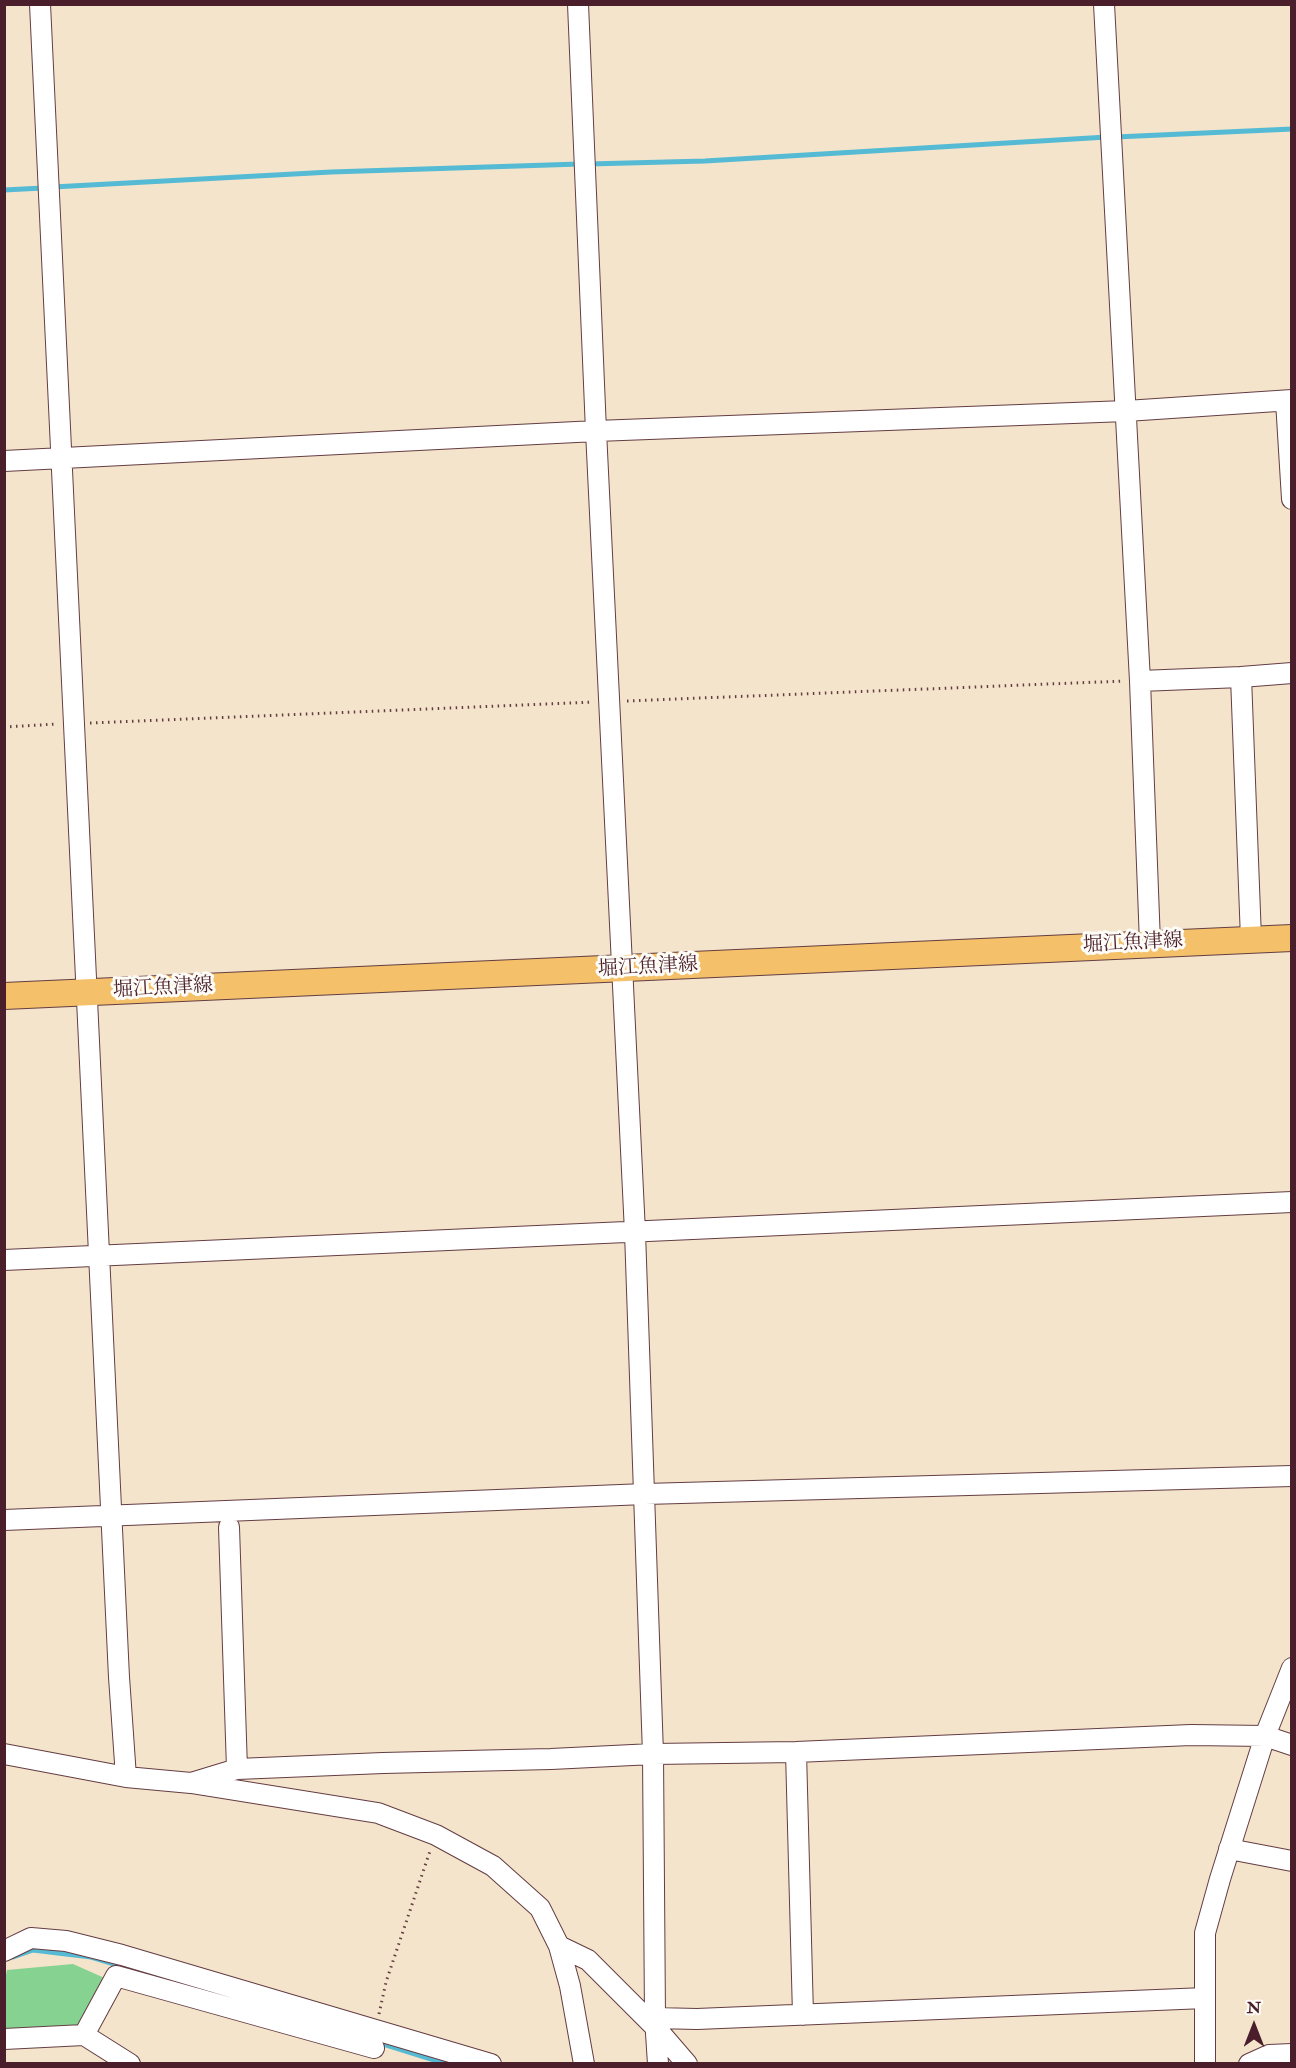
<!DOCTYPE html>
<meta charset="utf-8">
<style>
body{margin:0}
#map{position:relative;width:1296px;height:2068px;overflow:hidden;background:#f4e4cb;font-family:"IM FELL Double Pica",serif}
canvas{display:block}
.frame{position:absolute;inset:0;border:6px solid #4a1f2b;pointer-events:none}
.north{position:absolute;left:1224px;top:1996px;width:60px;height:60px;-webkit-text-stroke:4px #fdfcf7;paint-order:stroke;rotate:0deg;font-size:16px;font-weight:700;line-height:24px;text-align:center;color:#4a1f2b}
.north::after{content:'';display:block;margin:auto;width:21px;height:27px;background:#4a1f2b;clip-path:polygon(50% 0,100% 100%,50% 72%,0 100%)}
</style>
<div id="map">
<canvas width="1296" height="2068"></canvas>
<div class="frame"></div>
<div class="north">N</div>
</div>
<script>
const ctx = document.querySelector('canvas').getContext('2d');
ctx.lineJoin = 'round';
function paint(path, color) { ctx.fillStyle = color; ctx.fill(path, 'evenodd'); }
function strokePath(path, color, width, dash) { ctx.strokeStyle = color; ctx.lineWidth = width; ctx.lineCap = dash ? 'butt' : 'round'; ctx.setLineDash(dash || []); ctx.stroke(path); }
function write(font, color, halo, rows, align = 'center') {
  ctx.font = font + ' "IM FELL Double Pica","Noto Serif JP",serif'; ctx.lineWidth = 6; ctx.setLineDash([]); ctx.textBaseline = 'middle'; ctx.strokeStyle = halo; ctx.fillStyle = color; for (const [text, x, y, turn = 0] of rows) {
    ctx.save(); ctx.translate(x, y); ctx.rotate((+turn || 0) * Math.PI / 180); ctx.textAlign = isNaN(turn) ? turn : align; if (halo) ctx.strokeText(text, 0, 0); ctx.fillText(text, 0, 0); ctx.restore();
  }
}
paint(new Path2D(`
 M 73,1964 L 109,1980 L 76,2029 L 5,2033 L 4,1986 L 7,1970 Z`), '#86d290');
strokePath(new Path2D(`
 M 1116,137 L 1292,129
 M 589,164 L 705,161 L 1107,137
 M 53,187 L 331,172 L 580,164
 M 4,190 L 43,188
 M 13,1957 L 33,1950 L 91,1957 L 181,1984
 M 377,2042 L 447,2064`), '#55bad3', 5);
const minor = new Path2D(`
 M 40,4 L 119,1677 L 126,1777
 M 578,4 L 596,431 L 635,1232 L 653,1754 L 655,2018 L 658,2064
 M 1104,4 L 1140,681 L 1150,943
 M 1286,401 L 1292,499
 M 4,461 L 596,431 L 1126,411 L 1292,400
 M 1241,677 L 1292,673
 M 1140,681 L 1241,677 L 1251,939
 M 4,1260 L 1292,1202
 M 4,1520 L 645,1494 L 1292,1476
 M 229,1527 L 237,1769
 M 796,1752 L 803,2015
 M 4,1754 L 126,1777 L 191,1783 L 378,1813 L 436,1835 L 493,1866 L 540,1908 L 559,1946 L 570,1986 L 584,2064
 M 191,1783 L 237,1769 L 383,1763 L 551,1759 L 653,1754 L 796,1752 L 1191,1735 L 1265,1736 L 1292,1745
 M 1229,1849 L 1292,1861
 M 559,1946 L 588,1960 L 656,2028 L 687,2064
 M 4,1951 L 31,1938 L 66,1941 L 122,1955 L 491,2064
 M 655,2018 L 697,2019 L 1205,1998
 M 84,2035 L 116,1976 L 374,2048
 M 4,2039 L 84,2035 L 130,2064
 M 1205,2064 L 1205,1933 L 1220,1879 L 1265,1736 L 1292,1668
 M 1249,2064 L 1269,2055 L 1292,2054`);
const major = new Path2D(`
 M 4,996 L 1292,938`);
strokePath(minor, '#643d43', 22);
strokePath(major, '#643d43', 28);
strokePath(new Path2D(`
 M 627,701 L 1124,681
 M 90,723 L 593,702
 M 4,727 L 57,724
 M 379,2014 L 386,1982 L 430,1851`), '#643d43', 3, [1.5, 4.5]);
strokePath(minor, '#fff', 20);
strokePath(major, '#f4c16a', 26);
write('20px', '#4a1f2b', '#fdfcf7', [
 ["堀江魚津線",1133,944,-3],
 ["堀江魚津線",648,968,-3],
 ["堀江魚津線",163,989,-3]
]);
</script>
